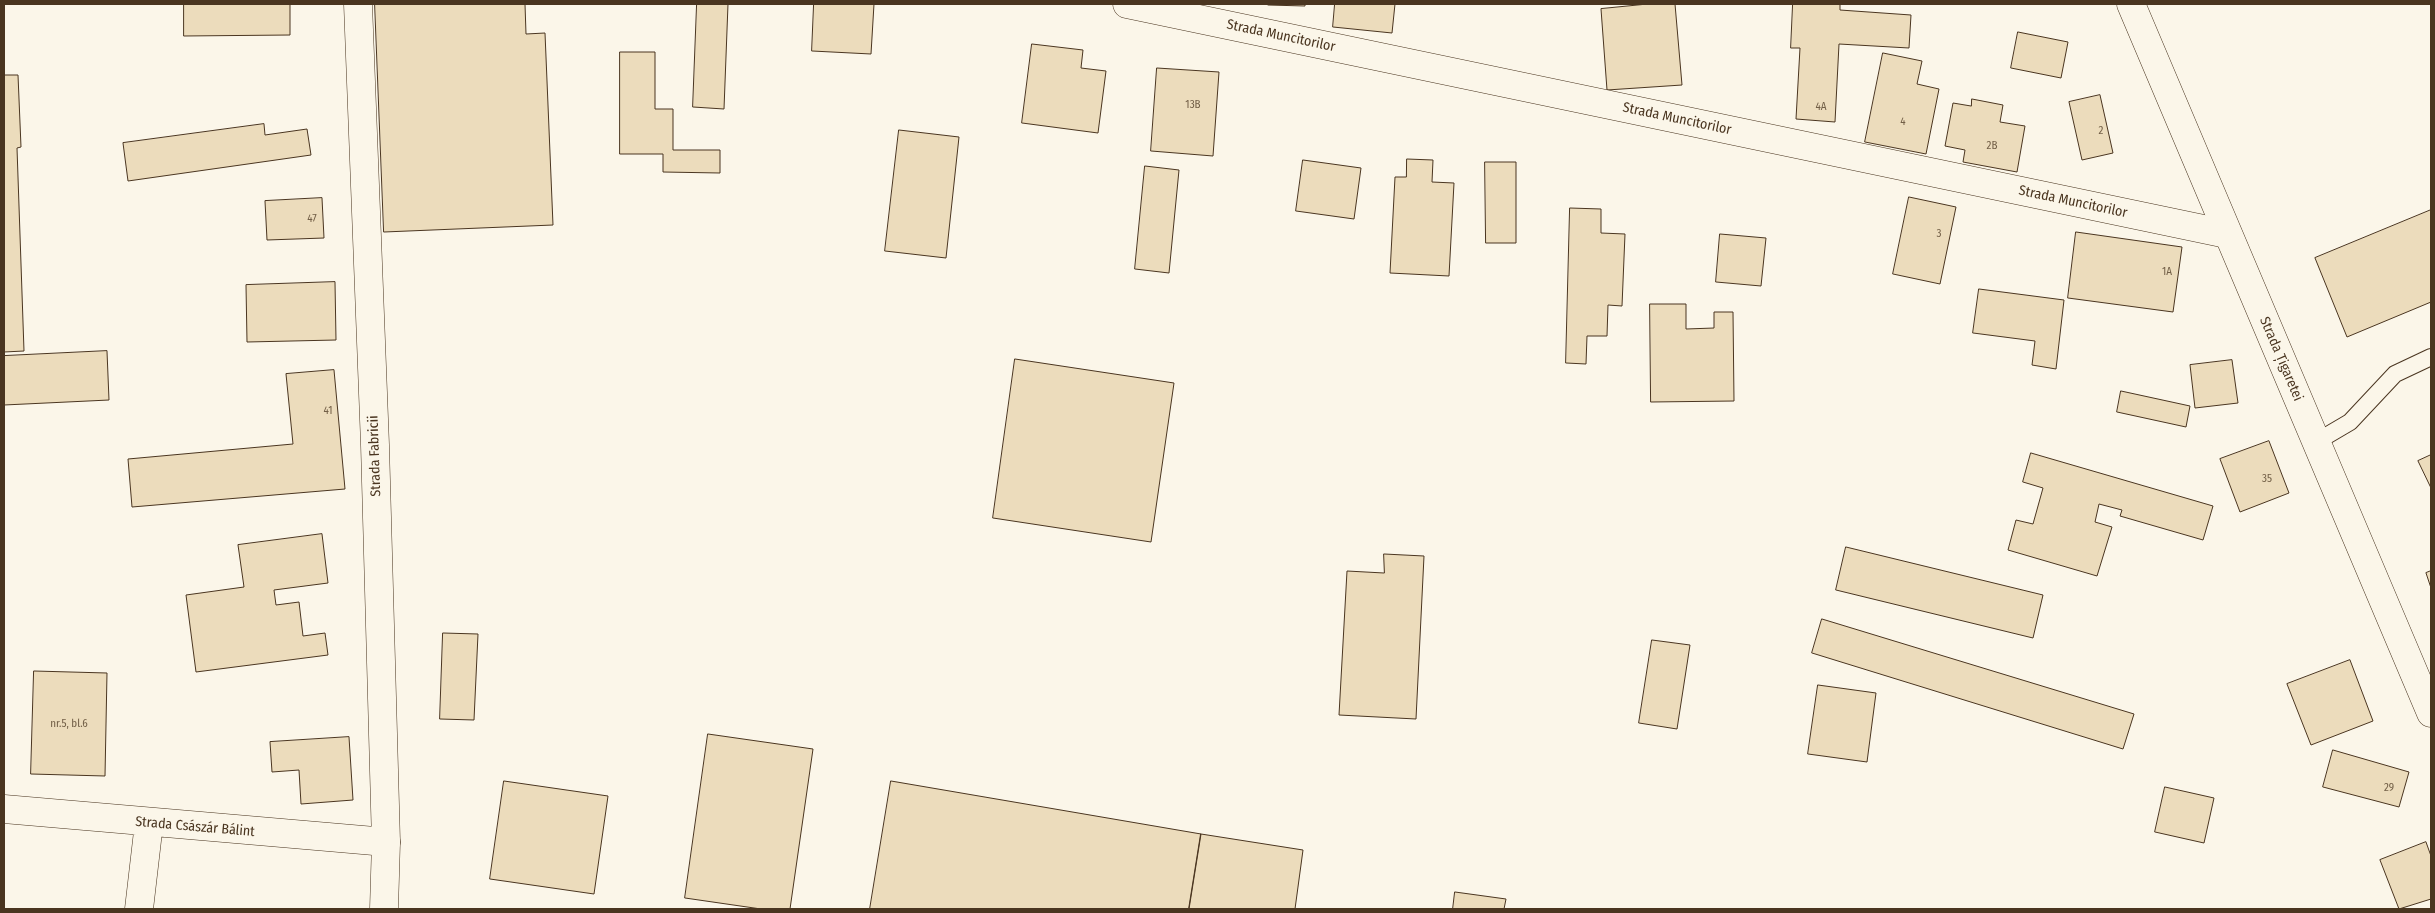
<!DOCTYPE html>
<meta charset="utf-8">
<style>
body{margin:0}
#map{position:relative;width:2435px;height:913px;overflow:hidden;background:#fbf6e9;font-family:"Fira Sans Condensed",sans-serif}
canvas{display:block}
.frame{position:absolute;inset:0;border:5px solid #4a3520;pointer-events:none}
</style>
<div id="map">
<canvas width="2435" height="913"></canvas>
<div class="frame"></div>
</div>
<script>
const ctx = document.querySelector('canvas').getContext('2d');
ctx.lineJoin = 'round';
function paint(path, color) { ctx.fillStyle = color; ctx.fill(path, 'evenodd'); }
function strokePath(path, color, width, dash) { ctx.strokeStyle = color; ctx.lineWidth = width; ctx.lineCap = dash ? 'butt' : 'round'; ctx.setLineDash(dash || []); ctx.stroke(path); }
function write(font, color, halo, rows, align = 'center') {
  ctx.font = font + ' "Fira Sans Condensed",sans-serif'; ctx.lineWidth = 4; ctx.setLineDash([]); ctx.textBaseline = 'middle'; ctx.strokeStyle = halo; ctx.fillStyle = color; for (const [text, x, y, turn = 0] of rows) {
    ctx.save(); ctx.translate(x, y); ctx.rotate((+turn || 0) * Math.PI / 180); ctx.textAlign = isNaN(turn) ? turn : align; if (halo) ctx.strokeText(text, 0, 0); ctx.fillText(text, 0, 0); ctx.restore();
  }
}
const building = new Path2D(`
 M 184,4 L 290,4 L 290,35 L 184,36 Z
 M 375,4 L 525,4 L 526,34 L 545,33 L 553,225 L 384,232 Z
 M 697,4 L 728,4 L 724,109 L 693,107 Z
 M 814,4 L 874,4 L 871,54 L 812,51 Z
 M 1268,4 L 1305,4 L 1305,6 L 1268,5 Z
 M 1335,4 L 1395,4 L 1392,33 L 1333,27 Z
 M 1648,4 L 1675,4 L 1682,85 L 1607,90 L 1601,9 Z
 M 1793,4 L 1840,4 L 1840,10 L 1911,15 L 1909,48 L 1839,44 L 1835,122 L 1796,119 L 1800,48 L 1791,48 Z
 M 2018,32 L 2068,42 L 2061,78 L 2011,68 Z
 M 1032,44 L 1083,50 L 1081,68 L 1106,71 L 1098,133 L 1022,123 Z
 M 620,52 L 655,52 L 655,109 L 673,109 L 673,150 L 720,150 L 720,173 L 663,172 L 663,154 L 620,154 Z
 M 1883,53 L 1922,61 L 1917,84 L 1939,89 L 1926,154 L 1865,142 Z
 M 1157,68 L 1219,72 L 1213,156 L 1151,151 Z
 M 4,75 L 18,75 L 21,147 L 17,148 L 24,351 L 4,352 Z
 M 2100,95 L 2113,153 L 2082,160 L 2069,102 Z
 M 1972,99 L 2003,105 L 2000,122 L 2025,126 L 2017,172 L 1963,162 L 1965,150 L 1945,146 L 1953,103 L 1971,106 Z
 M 264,124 L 265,135 L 307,129 L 311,155 L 128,181 L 123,143 Z
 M 899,130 L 959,137 L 946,258 L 885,251 Z
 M 1407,159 L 1433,160 L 1432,182 L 1454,183 L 1449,276 L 1390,273 L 1395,177 L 1406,177 Z
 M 1303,160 L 1361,168 L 1354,219 L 1296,211 Z
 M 1485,162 L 1516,162 L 1516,243 L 1486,243 Z
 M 1145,166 L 1179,170 L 1169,273 L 1135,269 Z
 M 1909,197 L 1956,207 L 1940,284 L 1893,274 Z
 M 322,198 L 324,238 L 267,240 L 265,201 Z
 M 1570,208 L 1601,209 L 1601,233 L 1625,234 L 1622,306 L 1608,305 L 1607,336 L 1587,336 L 1586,364 L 1566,363 Z
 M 2431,210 L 2431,302 L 2347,337 L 2315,258 Z
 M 2076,232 L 2182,247 L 2173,312 L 2068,298 Z
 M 1720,234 L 1766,238 L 1761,286 L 1716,282 Z
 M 335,282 L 336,340 L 247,342 L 246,285 Z
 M 1979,289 L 2064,300 L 2056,369 L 2032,365 L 2035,341 L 1973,333 Z
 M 1650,304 L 1686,304 L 1686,329 L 1714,328 L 1714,312 L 1733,312 L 1734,401 L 1651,402 Z
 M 107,351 L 109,400 L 4,405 L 4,356 Z
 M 1015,359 L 1174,383 L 1151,542 L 993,518 Z
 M 2232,360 L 2238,403 L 2195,408 L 2190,365 Z
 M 334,370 L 345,489 L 132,507 L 128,459 L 293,444 L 286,374 Z
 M 2121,391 L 2190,406 L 2186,427 L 2117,412 Z
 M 2269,441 L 2289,493 L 2240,512 L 2220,459 Z
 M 2031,453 L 2213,506 L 2203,540 L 2120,516 L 2122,510 L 2099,504 L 2095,522 L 2112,527 L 2097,576 L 2008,550 L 2016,520 L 2033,524 L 2043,488 L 2023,482 Z
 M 2431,455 L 2431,488 L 2418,461 Z
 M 322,534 L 328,583 L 274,590 L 276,605 L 299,602 L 303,636 L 325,633 L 328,655 L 196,672 L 186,595 L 244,587 L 238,545 Z
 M 1846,547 L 2043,595 L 2033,638 L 1836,590 Z
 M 1384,554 L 1424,556 L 1416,719 L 1339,715 L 1347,571 L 1384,573 Z
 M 2431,571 L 2431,588 L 2426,573 Z
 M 1822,619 L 2134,714 L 2123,749 L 1812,653 Z
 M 443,633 L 478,634 L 474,720 L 440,719 Z
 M 1652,640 L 1690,645 L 1677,729 L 1639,723 Z
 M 2350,660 L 2373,721 L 2311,745 L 2287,684 Z
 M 34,671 L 107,673 L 105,776 L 31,774 Z
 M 1818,685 L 1876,693 L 1867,762 L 1808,754 Z
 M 708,734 L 813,749 L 790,909 L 761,909 L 685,898 Z
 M 349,737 L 353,800 L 301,804 L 299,770 L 272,772 L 270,742 Z
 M 2333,750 L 2409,772 L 2399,807 L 2323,787 Z
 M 504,781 L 608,796 L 594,894 L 490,879 Z
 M 891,781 L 1201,834 L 1189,909 L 870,909 Z
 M 2165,787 L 2214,798 L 2204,843 L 2155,832 Z
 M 1201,834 L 1303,850 L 1295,909 L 1189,909 Z
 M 2426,842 L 2431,856 L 2431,899 L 2399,909 L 2380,860 Z
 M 1455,892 L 1506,899 L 1504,909 L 1453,909 Z`);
paint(building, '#ecdcbc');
strokePath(building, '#4a3520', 1);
const lane = new Path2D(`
 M 2316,442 L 2350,422 L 2395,374 L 2431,357`);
const street = new Path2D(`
 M 1127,4 L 2227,234
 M 4,809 L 386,842
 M 139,909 L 149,823`);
const secondary = new Path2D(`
 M 358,4 L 375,445 L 386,842 L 384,909
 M 2131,4 L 2431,713`);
strokePath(lane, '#4a3520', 18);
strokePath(street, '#4a3520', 29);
strokePath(secondary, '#4a3520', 29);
strokePath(lane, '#fbf6e9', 16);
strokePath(street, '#fbf6e9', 28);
strokePath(secondary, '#fbf6e9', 28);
write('11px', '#725f47', null, [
 ["13B",1193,105],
 ["4A",1821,107],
 ["4",1903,122],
 ["2",2101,131],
 ["2B",1992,146],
 ["47",312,219],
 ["3",1939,234],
 ["1A",2167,272],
 ["41",328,411],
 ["35",2267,479],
 ["nr.5, bl.6",69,724],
 ["29",2389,788]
]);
write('14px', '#4a3520', '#fbf6e9', [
 ["Strada Muncitorilor",1281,36,12],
 ["Strada Muncitorilor",1677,119,12],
 ["Strada Muncitorilor",2073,202,12],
 ["Strada Țigaretei",2281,359,67],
 ["Strada Fabricii",375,456,-92],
 ["Strada Császár Bálint",195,827,5]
]);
</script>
